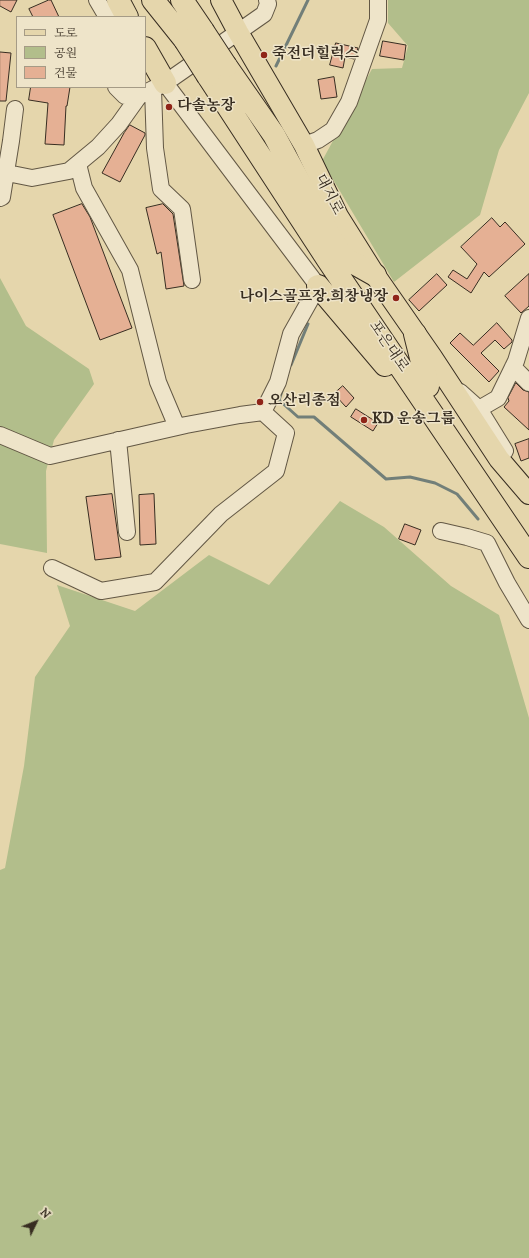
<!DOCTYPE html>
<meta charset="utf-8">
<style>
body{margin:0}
#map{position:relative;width:529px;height:1258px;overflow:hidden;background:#e5d6ac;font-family:"IM FELL DW Pica","Noto Serif KR",serif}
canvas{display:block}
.legend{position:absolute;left:16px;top:16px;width:130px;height:72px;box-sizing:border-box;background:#eee4c9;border:1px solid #a59b86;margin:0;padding:5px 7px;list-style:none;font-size:12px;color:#372d21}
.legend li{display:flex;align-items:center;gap:8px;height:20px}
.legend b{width:20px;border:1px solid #a59b86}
.north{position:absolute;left:16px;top:1202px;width:40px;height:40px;-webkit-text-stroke:3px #eee4c9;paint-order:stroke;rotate:47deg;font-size:11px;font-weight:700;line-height:16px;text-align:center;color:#372d21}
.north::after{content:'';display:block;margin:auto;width:14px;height:18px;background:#372d21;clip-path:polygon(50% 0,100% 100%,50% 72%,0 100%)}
</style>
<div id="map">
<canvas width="529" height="1258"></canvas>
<ul class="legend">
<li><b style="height:5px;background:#e5d6ac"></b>도로</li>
<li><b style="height:11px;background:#b2be8b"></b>공원</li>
<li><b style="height:11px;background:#e5b094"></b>건물</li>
</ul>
<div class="north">N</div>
</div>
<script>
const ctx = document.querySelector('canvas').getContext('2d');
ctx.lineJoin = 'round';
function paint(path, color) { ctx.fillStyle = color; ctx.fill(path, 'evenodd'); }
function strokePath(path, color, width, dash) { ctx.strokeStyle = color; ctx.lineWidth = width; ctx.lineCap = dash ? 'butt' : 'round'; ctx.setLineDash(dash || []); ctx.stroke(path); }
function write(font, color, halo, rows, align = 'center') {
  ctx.font = font + ' "IM FELL DW Pica","Noto Serif KR",serif'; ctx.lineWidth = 3; ctx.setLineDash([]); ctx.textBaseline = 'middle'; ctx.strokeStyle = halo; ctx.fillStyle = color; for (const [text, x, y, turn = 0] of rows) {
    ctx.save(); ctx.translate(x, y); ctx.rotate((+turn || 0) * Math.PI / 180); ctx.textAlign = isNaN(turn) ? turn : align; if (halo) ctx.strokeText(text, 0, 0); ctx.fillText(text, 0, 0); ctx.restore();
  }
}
paint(new Path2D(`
 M 388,0 L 529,0 L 529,93 L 499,150 L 480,215 L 394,282 L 322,161 L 372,69 L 402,68 L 408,46 L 388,23 Z
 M 0,278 L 26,326 L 89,369 L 94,384 L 54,440 L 46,471 L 47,553 L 0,544 Z
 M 340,501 L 384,527 L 451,586 L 499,615 L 529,718 L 529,1258 L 0,1258 L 0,870 L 5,868 L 24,766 L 35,677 L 70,626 L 57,585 L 135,611 L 209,555 L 269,585 Z`), '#b2be8b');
strokePath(new Path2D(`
 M 276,66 L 308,0
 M 291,365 L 308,324
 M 282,391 L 279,400 L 298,417 L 314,417 L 386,479 L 410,477 L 435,483 L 457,494 L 478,519`), '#727f79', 3);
const building = new Path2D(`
 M 0,0 L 17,0 L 11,12 L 0,6 Z
 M 49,0 L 51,0 L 59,17 L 33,17 L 29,9 Z
 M 383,41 L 406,45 L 404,60 L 380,56 Z
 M 336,43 L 358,48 L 354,59 L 345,57 L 343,68 L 330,65 Z
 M 0,52 L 11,53 L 6,101 L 0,101 Z
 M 334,77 L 337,97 L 321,99 L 318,80 Z
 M 31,87 L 70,87 L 67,106 L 66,106 L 64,145 L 45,144 L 48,103 L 29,100 Z
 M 130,125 L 145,133 L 145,135 L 120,182 L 102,173 L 124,133 Z
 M 82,204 L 90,217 L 132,328 L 100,340 L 53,215 Z
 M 163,204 L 173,214 L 184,286 L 166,289 L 161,252 L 157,254 L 146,208 Z
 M 492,218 L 500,227 L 505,222 L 525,244 L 489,277 L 484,272 L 471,293 L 448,277 L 453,270 L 467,279 L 477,264 L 461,247 Z
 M 437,274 L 447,285 L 419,311 L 409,300 Z
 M 529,274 L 529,306 L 521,313 L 505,296 Z
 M 497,323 L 512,340 L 512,342 L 504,349 L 495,340 L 481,353 L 499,371 L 489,382 L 450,343 L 460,333 L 473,345 Z
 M 516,383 L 523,390 L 529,392 L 529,430 L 504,407 L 509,401 L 508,398 Z
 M 343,386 L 354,398 L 346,407 L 334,394 Z
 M 356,409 L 378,423 L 373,431 L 351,417 Z
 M 529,439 L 529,458 L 521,461 L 515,444 Z
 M 112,494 L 121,557 L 95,560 L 86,497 Z
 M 154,494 L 156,544 L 140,545 L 139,495 Z
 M 405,524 L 421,530 L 415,545 L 399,539 Z`);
paint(building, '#e5b094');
strokePath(building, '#372d21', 1);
const minor = new Path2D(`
 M 97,0 L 107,17
 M 116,87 L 125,96 L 139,96
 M 153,89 L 155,148 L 161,189 L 182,209 L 192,280
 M 304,145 L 318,140 L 333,130 L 349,102 L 378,20 L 378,0
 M 78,164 L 84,188 L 130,270 L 158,382 L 177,427
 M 0,167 L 7,173 L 32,178 L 69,171 L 98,147 L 119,124 L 139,96 L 165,83 L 264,14 L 268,4 L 267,0
 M 0,198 L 2,197 L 11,141 L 15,109
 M 513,367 L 529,383
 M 460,392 L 479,409 L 505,451
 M 479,409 L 498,398 L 516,361 L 529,318
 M 0,435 L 50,456 L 186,425 L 240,415 L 263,412
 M 118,440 L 127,532
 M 441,531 L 467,537 L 487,543 L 507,583 L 529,620
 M 52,568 L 101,591 L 155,582 L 221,514 L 276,471 L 286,433 L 263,412 L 278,382 L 291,334 L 318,286 L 165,83`);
const major = new Path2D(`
 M 221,0 L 238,32 L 304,145 L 338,216 L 375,275 L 432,357 L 499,459 L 529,494`);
const highway = new Path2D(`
 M 118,0 L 127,17
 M 153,0 L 185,40
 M 182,0 L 203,31
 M 145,48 L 165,83
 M 226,66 L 274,135 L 313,207 L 343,258
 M 208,76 L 328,260 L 529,557
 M 343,257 L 375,275
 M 318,286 L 385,365
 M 415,334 L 428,386`);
strokePath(minor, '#625744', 18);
strokePath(major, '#372d21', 22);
strokePath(highway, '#372d21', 24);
strokePath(minor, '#eee4c9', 16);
strokePath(major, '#e5d6ac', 20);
strokePath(highway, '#e5d6ac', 22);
const highwayBridge = new Path2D(`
 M 203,31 L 226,66
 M 185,40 L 208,76`);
strokePath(highwayBridge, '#372d21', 24, []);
strokePath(highwayBridge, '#e5d6ac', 22);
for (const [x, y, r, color] of [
 [264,55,4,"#8f2418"],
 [169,107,4,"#8f2418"],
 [396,298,4,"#8f2418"],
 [260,402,4,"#8f2418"],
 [364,420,4,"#8f2418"]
]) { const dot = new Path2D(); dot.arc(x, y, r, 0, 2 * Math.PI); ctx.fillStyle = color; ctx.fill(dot); strokePath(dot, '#eee4c9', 1.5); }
write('bold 15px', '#372d21', '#eee4c9', [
 ["죽전더힐럭스",272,55],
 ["다솔농장",177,107],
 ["나이스골프장.희창냉장",388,298,"right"],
 ["오산리종점",268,402],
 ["KD 운송그룹",372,420]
], 'left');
write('15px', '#372d21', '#eee4c9', [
 ["대지로",328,195,63],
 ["포은대로",388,347,56]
]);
</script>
